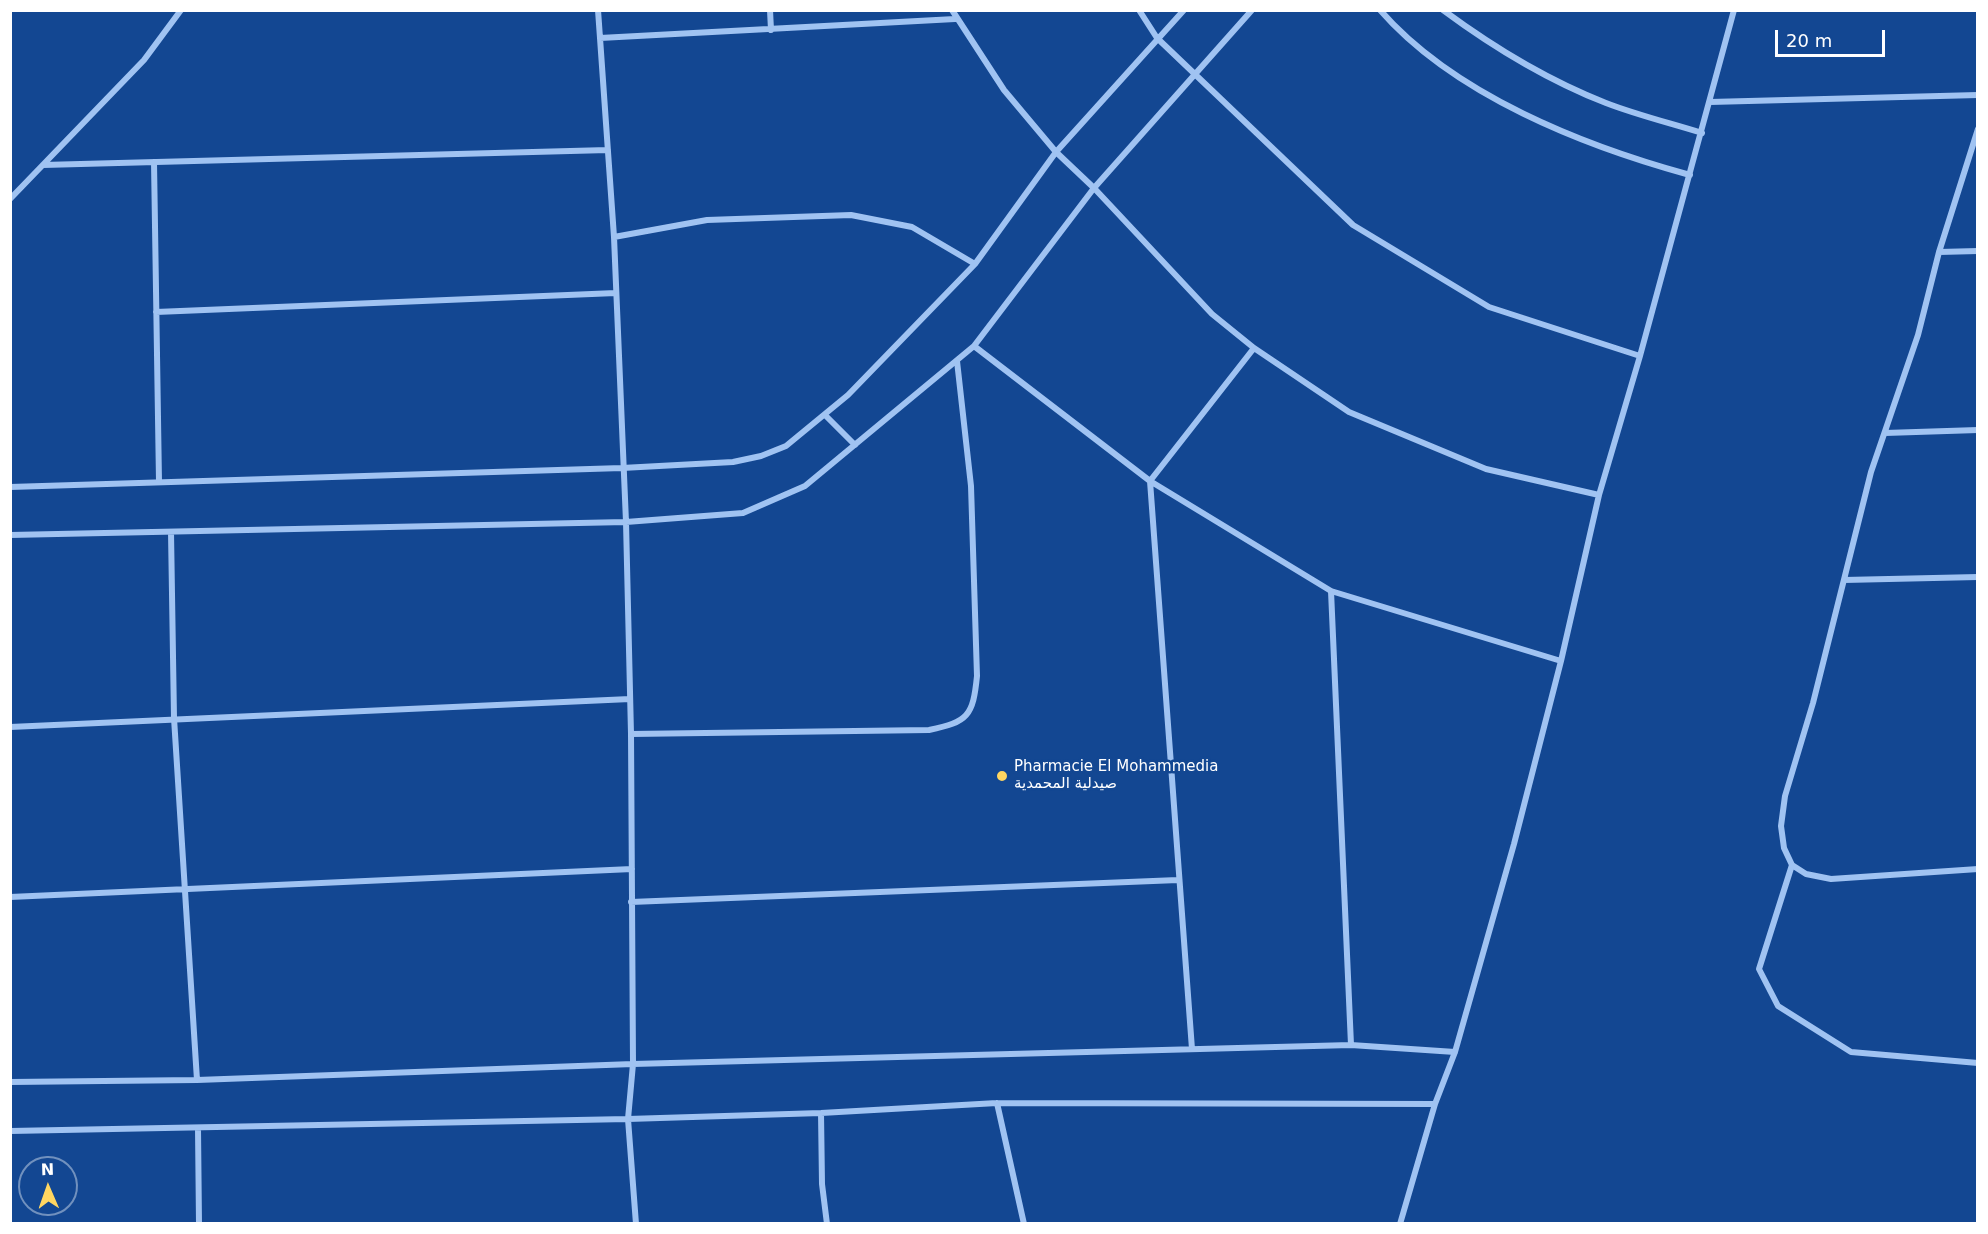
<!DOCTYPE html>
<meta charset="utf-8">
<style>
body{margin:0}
#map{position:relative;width:1988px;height:1234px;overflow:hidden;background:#134792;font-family:"DejaVu Sans",sans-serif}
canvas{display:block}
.frame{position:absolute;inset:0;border:12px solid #fff;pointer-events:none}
.north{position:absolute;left:18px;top:1156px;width:60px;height:60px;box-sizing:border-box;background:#134792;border:2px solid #7191be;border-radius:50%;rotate:358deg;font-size:16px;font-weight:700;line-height:24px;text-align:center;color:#fff}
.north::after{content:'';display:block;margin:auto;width:21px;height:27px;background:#ffd661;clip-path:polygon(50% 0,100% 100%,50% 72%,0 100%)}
.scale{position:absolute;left:1775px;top:30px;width:110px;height:27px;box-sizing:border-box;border:3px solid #fff;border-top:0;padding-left:8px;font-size:18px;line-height:21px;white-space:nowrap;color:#fff;-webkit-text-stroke:4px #134792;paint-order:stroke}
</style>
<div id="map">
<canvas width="1988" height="1234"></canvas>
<div class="frame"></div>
<div class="north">N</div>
<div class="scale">20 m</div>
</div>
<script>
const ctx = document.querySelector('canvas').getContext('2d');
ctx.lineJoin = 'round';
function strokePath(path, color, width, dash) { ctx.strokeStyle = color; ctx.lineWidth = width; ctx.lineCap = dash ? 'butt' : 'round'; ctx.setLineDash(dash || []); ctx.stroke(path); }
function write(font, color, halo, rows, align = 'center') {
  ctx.font = font + ' "DejaVu Sans","Noto Sans Arabic",sans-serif'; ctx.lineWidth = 5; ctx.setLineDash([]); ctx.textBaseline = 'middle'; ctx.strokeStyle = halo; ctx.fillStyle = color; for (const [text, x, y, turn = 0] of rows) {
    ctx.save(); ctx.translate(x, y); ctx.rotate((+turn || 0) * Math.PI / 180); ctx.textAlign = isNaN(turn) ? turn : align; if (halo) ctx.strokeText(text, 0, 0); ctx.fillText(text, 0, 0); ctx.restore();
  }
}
strokePath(new Path2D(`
 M 598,10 L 600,38 L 955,19
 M 770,10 L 771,30
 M 952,10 L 1004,90 L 1056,152 L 1094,188 L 1212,314 L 1254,348 L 1349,412 L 1486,469 L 1599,495
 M 1139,10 L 1157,38 L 1353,225 L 1489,307 L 1640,356
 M 1380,10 C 1454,95 1584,146 1690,175
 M 1443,10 C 1493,47 1547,80 1606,103 C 1637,115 1670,123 1702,133
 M 600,38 L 614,237
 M 1710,102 L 1978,95
 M 1978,129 L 1939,252 L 1918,335 L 1871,472 L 1813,703 L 1785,796 L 1781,826 L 1784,848 L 1792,865 L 1806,874 L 1831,879 L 1978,869
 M 154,162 L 159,482
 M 43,165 L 608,150
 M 10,199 L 144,60 L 181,10
 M 1939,252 L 1978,251
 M 156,312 L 616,293
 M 974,346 L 1150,481 L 1331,591 L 1561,661
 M 825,415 L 855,445
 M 1885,433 L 1978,430
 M 10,487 L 622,468 L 733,462 L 761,456 L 786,446 L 848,395 L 975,264 L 1056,152 L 1184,10
 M 171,532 L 174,718 L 197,1080
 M 10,535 L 626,522 L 743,513 L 805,486 L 974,346 L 1094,188 L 1252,10
 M 1844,580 L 1978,577
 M 1331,591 L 1351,1045
 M 10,727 L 630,699
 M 631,734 L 929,730 C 968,722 973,716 977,676 L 971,486 L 957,361
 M 1792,865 L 1759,969 L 1778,1006 L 1851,1052 L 1978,1063
 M 10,897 L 632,869
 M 631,902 L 1178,880
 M 1192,1049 L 1150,481 L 1254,348
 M 10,1082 L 197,1080 L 633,1064 L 1351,1045 L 1455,1052
 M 997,1103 L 1024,1224
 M 821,1113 L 822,1184 L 827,1224
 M 198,1128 L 199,1224
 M 10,1131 L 628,1119 L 821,1113 L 997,1103 L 1435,1104
 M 636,1224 L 628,1119 L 633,1064 L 631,734 L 626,522 L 614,237 L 707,220 L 851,215 L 912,227 L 975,264
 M 1400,1224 L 1435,1104 L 1455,1052 L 1514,844 L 1561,661 L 1599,495 L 1640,356 L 1734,10`), '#a0c3f2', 6);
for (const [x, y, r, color] of [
 [1002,776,6,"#ffd661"]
]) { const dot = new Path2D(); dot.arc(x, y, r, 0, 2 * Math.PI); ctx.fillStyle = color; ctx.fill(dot); strokePath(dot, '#134792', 2); }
write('15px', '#fff', '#134792', [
 ["Pharmacie El Mohammedia",1014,767],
 ["صيدلية المحمدية",1014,784]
], 'left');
</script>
